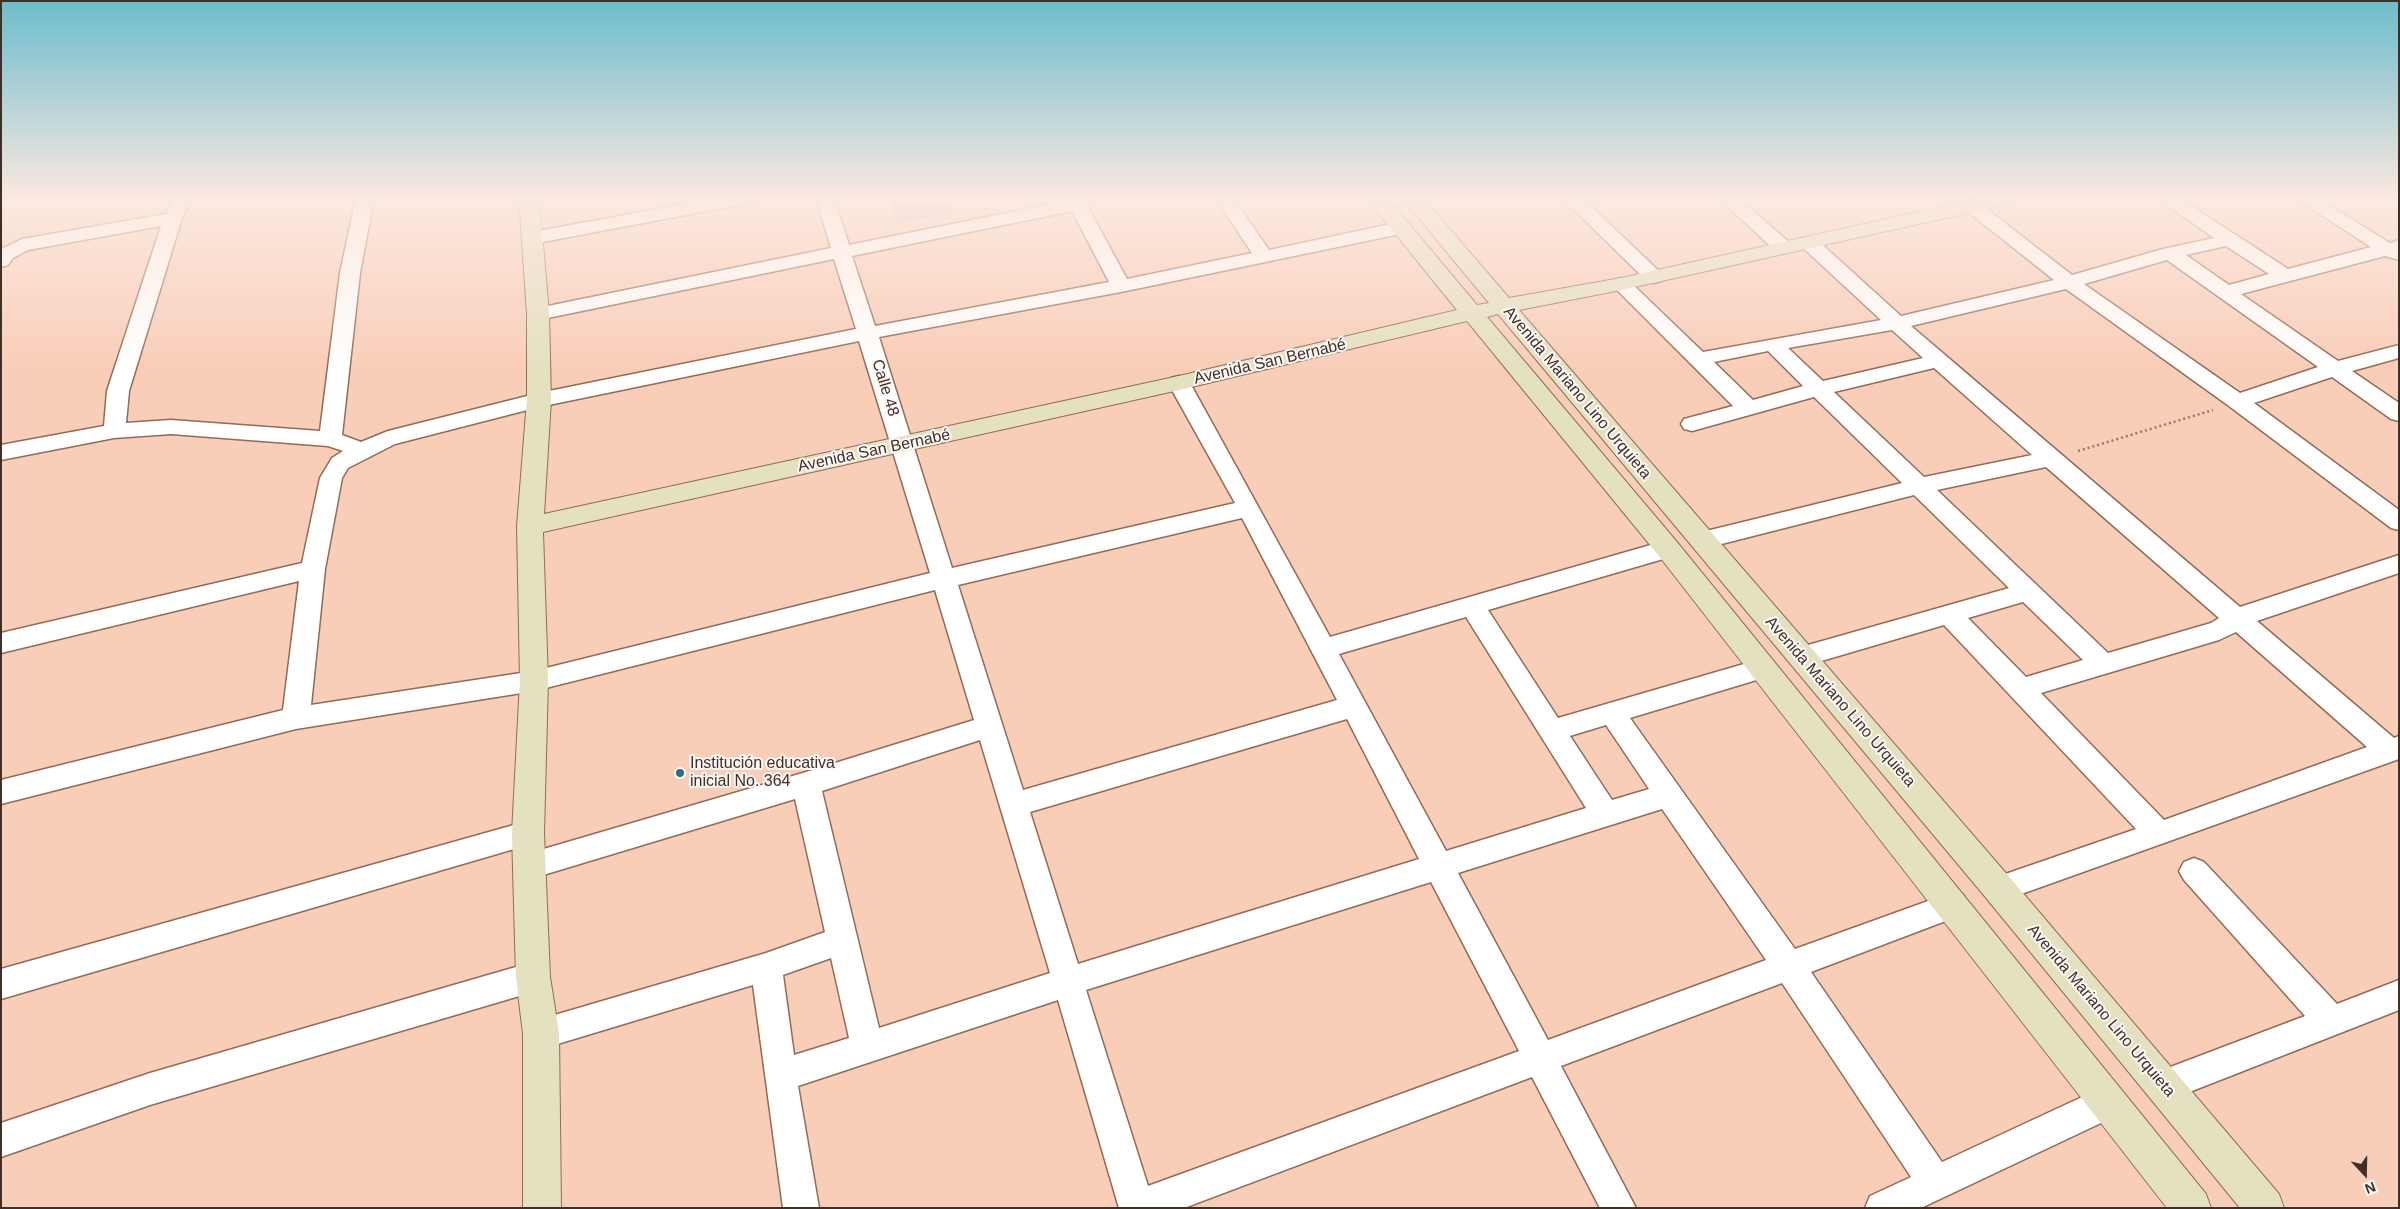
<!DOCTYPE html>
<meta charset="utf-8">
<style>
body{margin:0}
#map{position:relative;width:2400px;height:1209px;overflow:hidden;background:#f9ceb9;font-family:Helvetica,sans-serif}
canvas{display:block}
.frame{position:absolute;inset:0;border:2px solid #402f27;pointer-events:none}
.north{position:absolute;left:2340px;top:1149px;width:50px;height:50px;-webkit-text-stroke:4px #fdf8f6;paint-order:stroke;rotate:159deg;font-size:14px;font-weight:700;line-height:20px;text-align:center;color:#402f27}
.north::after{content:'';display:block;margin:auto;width:18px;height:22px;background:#402f27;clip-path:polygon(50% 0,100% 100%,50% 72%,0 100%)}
</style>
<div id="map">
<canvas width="2400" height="1209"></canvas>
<div class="frame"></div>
<div class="north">N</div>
</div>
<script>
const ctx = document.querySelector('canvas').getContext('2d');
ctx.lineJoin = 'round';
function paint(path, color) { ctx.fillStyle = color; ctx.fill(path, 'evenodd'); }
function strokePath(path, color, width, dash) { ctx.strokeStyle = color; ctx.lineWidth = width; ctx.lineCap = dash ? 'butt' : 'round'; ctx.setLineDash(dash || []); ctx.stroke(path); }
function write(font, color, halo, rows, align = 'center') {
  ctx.font = font + ' Helvetica,sans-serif'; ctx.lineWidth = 4; ctx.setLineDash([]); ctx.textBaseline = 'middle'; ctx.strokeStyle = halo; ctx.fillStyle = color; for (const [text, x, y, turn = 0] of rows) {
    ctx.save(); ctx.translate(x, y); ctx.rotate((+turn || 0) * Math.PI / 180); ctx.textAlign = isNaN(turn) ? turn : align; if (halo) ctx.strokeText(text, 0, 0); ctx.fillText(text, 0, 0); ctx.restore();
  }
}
paint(new Path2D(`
 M 889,198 L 948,198 L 954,213 L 898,223 Z`), '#dda3c1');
const street = new Path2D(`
 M 173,198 L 191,198 L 182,218 L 129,391 L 126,423 L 171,420 L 320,431 L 340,273 L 356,198 L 374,198 L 360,273 L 342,435 L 361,442 L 388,431 L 539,393 L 856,329 L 834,259 L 538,320 L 531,318 L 528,314 L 531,310 L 538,308 L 831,248 L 816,198 L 834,198 L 849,245 L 1066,201 L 1065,198 L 1083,198 L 1127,279 L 1252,253 L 1215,198 L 1233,198 L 1269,250 L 1400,222 L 1407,224 L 1409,228 L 1407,232 L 1400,234 L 1121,292 L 879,337 L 952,568 L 1235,503 L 1168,383 L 1171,378 L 1179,376 L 1187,378 L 1190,383 L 1330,637 L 1668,540 L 1677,543 L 1680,549 L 1677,555 L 1488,610 L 1558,718 L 1761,659 L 1770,662 L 1774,669 L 1770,676 L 1630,718 L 1795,949 L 1953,892 L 1964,896 L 1968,905 L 1964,914 L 1811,972 L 1942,1162 L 2108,1085 L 2120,1090 L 2125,1102 L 2120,1114 L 1921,1208 L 1865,1208 L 1870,1196 L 1911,1177 L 1782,983 L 1561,1066 L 1636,1208 L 1600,1208 L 1532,1077 L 1184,1208 L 1119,1208 L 1058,1000 L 798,1086 L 819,1208 L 783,1208 L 753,985 L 541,1049 L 530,1045 L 525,1034 L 530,1023 L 541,1019 L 766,953 L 825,932 L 795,799 L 530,879 L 520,875 L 515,866 L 520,857 L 530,853 L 806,772 L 974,720 L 935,590 L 534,691 L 296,729 L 1,804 L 1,780 L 283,710 L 299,581 L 1,653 L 1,633 L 302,563 L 320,478 L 332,458 L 343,451 L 328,446 L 171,434 L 114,438 L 1,460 L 1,445 L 104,426 L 107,391 L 161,226 L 28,250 L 13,258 L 8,265 L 1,267 L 1,249 L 22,239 L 166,214 ZM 1072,211 L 1109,282 L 875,326 L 852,256 ZM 859,341 L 930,573 L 534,671 L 311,705 L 325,569 L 342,478 L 348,468 L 395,444 L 539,407 ZM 1242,518 L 1337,700 L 1023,790 L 958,585 ZM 1466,617 L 1586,808 L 1446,851 L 1339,654 ZM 1347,719 L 1419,859 L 1078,964 L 1030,812 ZM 1606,725 L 1649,789 L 1612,800 L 1570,736 ZM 980,740 L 1050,973 L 879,1028 L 822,791 ZM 1662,809 L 1766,960 L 1548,1040 L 1458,873 ZM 1431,882 L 1519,1051 L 1148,1186 L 1086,990 ZM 831,958 L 849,1038 L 794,1055 L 783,975 Z
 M 718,198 L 758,198 L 755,202 L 749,203 L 532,244 L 525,242 L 523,238 L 525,234 L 532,232 Z
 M 1562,198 L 1582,198 L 1661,273 L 1664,277 L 1661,281 L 1654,283 L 1647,281 Z
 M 1718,198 L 1738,198 L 1790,243 L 1792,247 L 1790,251 L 1776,251 Z
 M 2157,198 L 2179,198 L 2288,269 L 2371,247 L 2295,198 L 2317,198 L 2390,243 L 2399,240 L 2399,260 L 2385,256 L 2241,294 L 2338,361 L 2399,345 L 2399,358 L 2352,371 L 2399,403 L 2399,421 L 2391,419 L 2332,377 L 2254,403 L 2399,510 L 2399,530 L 2391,528 L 2229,406 L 2066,289 L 1911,326 L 2240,607 L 2399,555 L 2399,573 L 2257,621 L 2394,738 L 2399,736 L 2399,759 L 1999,902 L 1988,898 L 1984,889 L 1988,880 L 2136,829 L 1944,625 L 1801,667 L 1792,664 L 1788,657 L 1792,650 L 1801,647 L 2009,588 L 1914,495 L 1702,549 L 1694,546 L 1690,540 L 1694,534 L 1902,483 L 1814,397 L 1692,431 L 1684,429 L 1681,424 L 1684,419 L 1733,406 L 1611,284 L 1614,280 L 1621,278 L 1628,280 L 1703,352 L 1881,320 L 1801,246 L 1799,242 L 1801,238 L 1815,238 L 1901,316 L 2054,280 L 1967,211 L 1964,207 L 1967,203 L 1979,203 L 2072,275 L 2163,249 L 2214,238 ZM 2226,246 L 2269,274 L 2229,285 L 2186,255 ZM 2167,260 L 2318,367 L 2240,393 L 2084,284 ZM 1892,330 L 1923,358 L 1823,381 L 1788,348 ZM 1768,351 L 1803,386 L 1753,400 L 1714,362 ZM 1934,368 L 2032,455 L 1924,477 L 1834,392 ZM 2046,467 L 2219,618 L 2211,623 L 2108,653 L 1937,490 ZM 2023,602 L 2083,660 L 2026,677 L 1968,618 ZM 2236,632 L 2367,747 L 2164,820 L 2041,693 L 2219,640 Z
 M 528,821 L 538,824 L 542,833 L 538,842 L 1,999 L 1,969 Z
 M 2194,858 L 2204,862 L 2337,1004 L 2399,980 L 2399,1010 L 2164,1102 L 2152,1098 L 2147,1086 L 2152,1074 L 2305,1016 L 2184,880 L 2179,871 L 2184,862 Z
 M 533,962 L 544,967 L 549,977 L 544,987 L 533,992 L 150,1105 L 1,1157 L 1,1123 L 150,1073 Z`);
const secondary = new Path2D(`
 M 519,198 L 539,198 L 549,314 L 551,400 L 544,514 L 1179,376 L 1457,310 L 1366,198 L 1387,198 L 1477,305 L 1489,303 L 1402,198 L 1423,198 L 1509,298 L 1621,278 L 1981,198 L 2019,198 L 2016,202 L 2009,204 L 1621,290 L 1519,310 L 2011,879 L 2279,1194 L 2284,1208 L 2240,1208 L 1987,899 L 1498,314 L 1487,317 L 1677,542 L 2206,1194 L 2211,1208 L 2167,1208 L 1659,556 L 1467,321 L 1179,390 L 543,532 L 548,681 L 544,833 L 550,977 L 559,1034 L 561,1208 L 523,1208 L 523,1034 L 516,977 L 512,833 L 520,681 L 517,526 L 527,400 L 527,314 Z`);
strokePath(street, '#916b58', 3);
strokePath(secondary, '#916b58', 2);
strokePath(new Path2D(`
 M 2078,451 L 2213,410`), '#947769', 2.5, [2, 3]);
paint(street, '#fff');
paint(secondary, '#e3e1c0');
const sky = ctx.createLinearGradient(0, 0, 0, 368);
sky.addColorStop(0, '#6cbccb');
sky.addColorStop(0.54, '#fce9e0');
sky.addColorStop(1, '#fce9e000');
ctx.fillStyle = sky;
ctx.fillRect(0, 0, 2400, 368);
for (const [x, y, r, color] of [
 [680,773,5,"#306c83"]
]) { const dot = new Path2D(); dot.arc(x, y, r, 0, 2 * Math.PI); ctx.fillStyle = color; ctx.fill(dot); strokePath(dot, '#fdf8f6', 2); }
write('16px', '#402f27', '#fdf8f6', [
 ["Avenida San Bernabé",1270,362,-13],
 ["Calle 48",885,388,73],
 ["Avenida Mariano Lino Urquieta",1577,393,50],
 ["Avenida San Bernabé",874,451,-12],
 ["Avenida Mariano Lino Urquieta",1840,702,49],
 ["Avenida Mariano Lino Urquieta",2101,1011,50]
]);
write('16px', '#402f27', '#fdf8f6', [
 ["Institución educativa",690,764],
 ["inicial No. 364",690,782]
], 'left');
</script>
